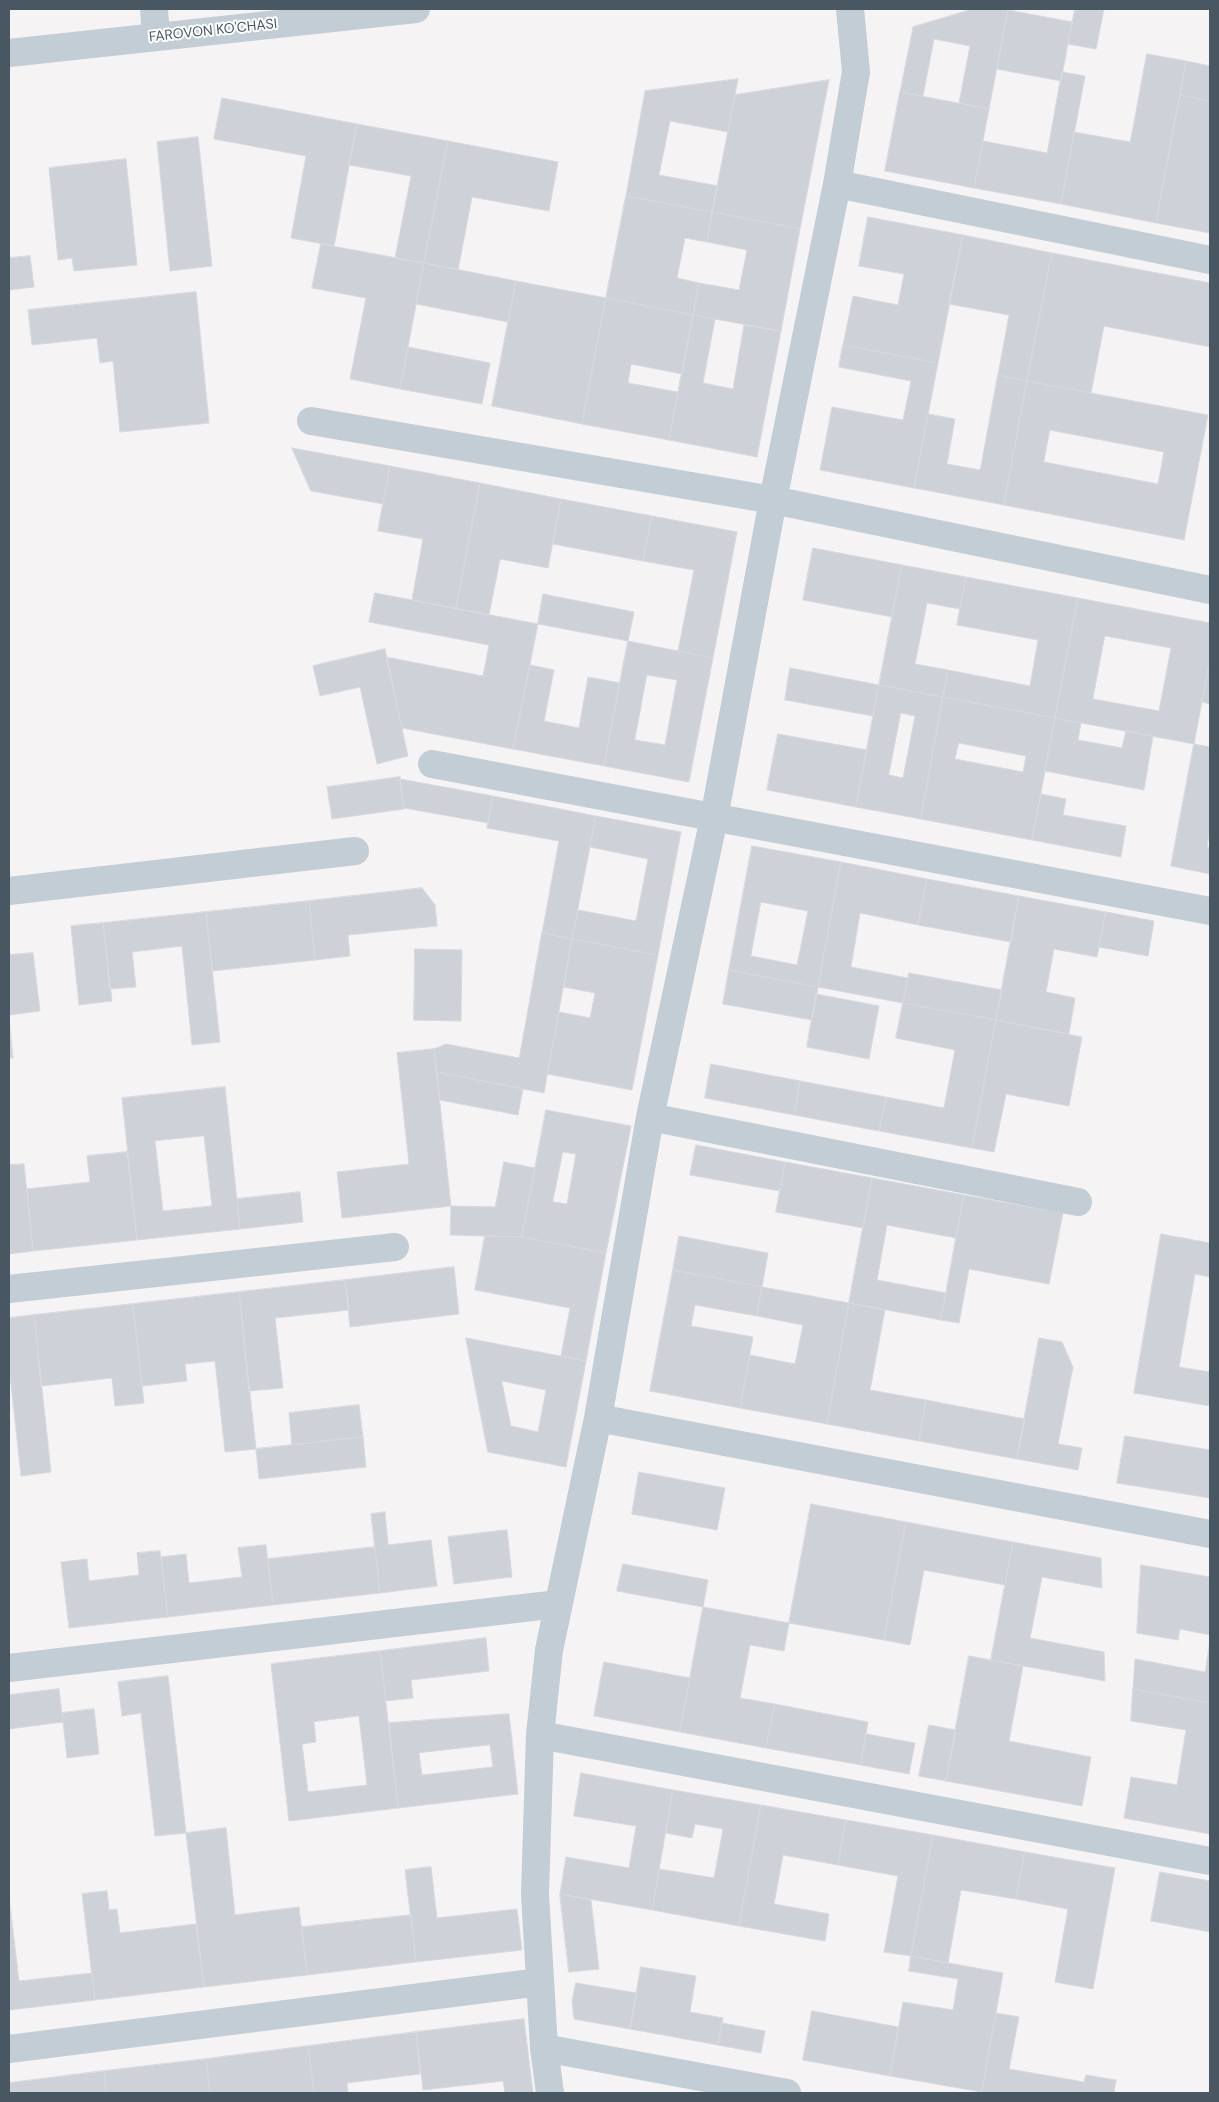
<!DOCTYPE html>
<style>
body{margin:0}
#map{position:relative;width:1219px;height:2102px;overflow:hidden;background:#f5f3f3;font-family:"DM Sans",sans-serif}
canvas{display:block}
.frame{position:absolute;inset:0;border:10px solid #485762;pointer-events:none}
</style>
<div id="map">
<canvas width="1219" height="2102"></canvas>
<div class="frame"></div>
</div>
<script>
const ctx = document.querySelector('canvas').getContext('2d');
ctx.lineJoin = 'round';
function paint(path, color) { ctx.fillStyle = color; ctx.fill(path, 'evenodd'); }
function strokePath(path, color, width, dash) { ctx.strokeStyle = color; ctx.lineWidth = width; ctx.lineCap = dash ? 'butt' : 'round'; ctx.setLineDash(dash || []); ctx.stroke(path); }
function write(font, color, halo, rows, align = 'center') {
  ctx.font = font + ' "DM Sans",sans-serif'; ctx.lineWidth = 4; ctx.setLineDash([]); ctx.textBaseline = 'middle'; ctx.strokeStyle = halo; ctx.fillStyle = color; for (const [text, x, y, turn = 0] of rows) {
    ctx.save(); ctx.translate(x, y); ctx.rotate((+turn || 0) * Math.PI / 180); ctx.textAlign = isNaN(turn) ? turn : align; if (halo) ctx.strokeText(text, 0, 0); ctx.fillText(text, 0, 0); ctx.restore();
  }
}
const building = new Path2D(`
 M 973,9 L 1008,9 L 989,109 L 959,103 L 970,46 L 934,39 L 923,96 L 900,92 L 913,27 Z
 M 1075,9 L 1104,9 L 1096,49 L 1068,44 Z
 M 1008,10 L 1072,22 L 1061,81 L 997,69 Z
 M 1147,54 L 1186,61 L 1156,223 L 1061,204 L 1074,132 L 1130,142 Z
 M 1186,61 L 1210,66 L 1210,101 L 1180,95 Z
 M 1062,72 L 1085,76 L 1061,204 L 974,188 L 983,141 L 1047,153 Z
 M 738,79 L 728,132 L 670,121 L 659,175 L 718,186 L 712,212 L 626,196 L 645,91 Z
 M 829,80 L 800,229 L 712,212 L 735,95 Z
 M 900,92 L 989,109 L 974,188 L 885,171 Z
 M 1180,95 L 1210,101 L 1210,233 L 1156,223 Z
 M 222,98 L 357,124 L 334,246 L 291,238 L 306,156 L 214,139 Z
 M 357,124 L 448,141 L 424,263 L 395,258 L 411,176 L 349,165 Z
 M 198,137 L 212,266 L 170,271 L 157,142 Z
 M 448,141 L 558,162 L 549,211 L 472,197 L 458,270 L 424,263 Z
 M 126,159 L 137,265 L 74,271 L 72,258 L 58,260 L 49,168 Z
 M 626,196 L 712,212 L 707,242 L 685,238 L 677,278 L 699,283 L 693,315 L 606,298 Z
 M 712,212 L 800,229 L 781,331 L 693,315 L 699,283 L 739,290 L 747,250 L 707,242 Z
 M 868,217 L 963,235 L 938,363 L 843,345 L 853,296 L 898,305 L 904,274 L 859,266 Z
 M 963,235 L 1052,253 L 1027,381 L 998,375 L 1009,315 L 949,304 Z
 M 321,244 L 424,263 L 400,389 L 350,379 L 366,298 L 312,288 Z
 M 1052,253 L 1210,283 L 1210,347 L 1104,326 L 1091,393 L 1027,381 Z
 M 30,256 L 34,287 L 9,290 L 9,258 Z
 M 424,263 L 516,281 L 508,322 L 416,304 Z
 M 516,281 L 606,298 L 582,424 L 492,406 Z
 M 196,292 L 209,423 L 120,432 L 113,361 L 100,363 L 97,338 L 32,345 L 28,310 Z
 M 606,298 L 693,315 L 682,374 L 631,364 L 628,383 L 678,392 L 669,440 L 582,424 Z
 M 693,315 L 715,319 L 703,383 L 733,389 L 744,325 L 781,331 L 757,457 L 669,440 Z
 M 843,345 L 938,363 L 914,488 L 820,470 L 832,407 L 903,420 L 911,381 L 839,367 Z
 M 408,347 L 490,363 L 482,404 L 400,389 Z
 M 998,375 L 1027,381 L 1004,505 L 914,488 L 928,414 L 955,419 L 947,464 L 980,470 Z
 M 1027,381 L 1208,415 L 1184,540 L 1004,505 ZM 1050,430 L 1164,452 L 1158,484 L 1044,462 Z
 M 292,448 L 390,466 L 383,504 L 311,491 Z
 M 390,466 L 480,483 L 456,609 L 412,600 L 423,539 L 378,531 Z
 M 480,483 L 561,499 L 548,568 L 500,559 L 489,615 L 456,609 Z
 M 561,499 L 652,516 L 643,561 L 553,544 Z
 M 652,516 L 737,532 L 713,658 L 678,651 L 694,570 L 643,561 Z
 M 813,548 L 902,565 L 892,617 L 803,600 Z
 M 902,565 L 966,577 L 960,609 L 927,603 L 915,664 L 948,670 L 943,697 L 879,685 Z
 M 966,577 L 1078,598 L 1055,718 L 943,697 L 948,670 L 1030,686 L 1038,640 L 957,625 Z
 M 375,593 L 538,624 L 513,749 L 402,728 L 386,657 L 483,676 L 489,645 L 369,622 Z
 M 543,594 L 634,612 L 628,641 L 538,624 Z
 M 1078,598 L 1210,623 L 1210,659 L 1194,744 L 1055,718 ZM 1105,636 L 1171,648 L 1159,711 L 1093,699 Z
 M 628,641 L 713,658 L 689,782 L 604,766 ZM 647,675 L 677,680 L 665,745 L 635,740 Z
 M 385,649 L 408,756 L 377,764 L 360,687 L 320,696 L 313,666 Z
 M 1210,659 L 1210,704 L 1202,702 Z
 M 530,665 L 554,670 L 544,721 L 579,728 L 588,677 L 620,683 L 604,766 L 513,749 Z
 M 790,668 L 879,685 L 873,716 L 785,700 Z
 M 879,685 L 943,697 L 921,819 L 856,807 ZM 901,713 L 915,716 L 903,778 L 889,775 Z
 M 943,697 L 1055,718 L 1032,840 L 921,819 ZM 959,743 L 1026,756 L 1023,772 L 955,759 Z
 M 1055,718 L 1081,723 L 1078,740 L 1122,748 L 1126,731 L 1153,736 L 1144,790 L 1045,771 Z
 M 778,734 L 867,750 L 856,807 L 767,790 Z
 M 1194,744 L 1210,747 L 1210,828 L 1207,847 L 1210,847 L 1210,874 L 1171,866 Z
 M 400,777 L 404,809 L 332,819 L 327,787 Z
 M 400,779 L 493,796 L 488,823 L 404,808 Z
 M 1041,794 L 1066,799 L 1063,815 L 1126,826 L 1121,857 L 1032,840 Z
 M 493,796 L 596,816 L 572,939 L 542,933 L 559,841 L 487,828 Z
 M 596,816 L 681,832 L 658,955 L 572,939 L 578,910 L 636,921 L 648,859 L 590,847 Z
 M 752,846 L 841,862 L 818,987 L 729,970 ZM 761,902 L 808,911 L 797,965 L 751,956 Z
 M 841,862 L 927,879 L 918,925 L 860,913 L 851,967 L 908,978 L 903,1003 L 818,987 Z
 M 927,879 L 1019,896 L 1011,942 L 918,925 Z
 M 422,888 L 435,905 L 437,926 L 348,935 L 350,956 L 315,960 L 309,901 Z
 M 1019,896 L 1106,912 L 1097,957 L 1054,949 L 1046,992 L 1075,998 L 1069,1034 L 996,1020 Z
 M 309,901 L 315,960 L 212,971 L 206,912 Z
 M 206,912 L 220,1042 L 192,1045 L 182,946 L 132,952 L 136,987 L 110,989 L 103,923 Z
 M 1106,912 L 1154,921 L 1148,956 L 1099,947 Z
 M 103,923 L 112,1001 L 79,1005 L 71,926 Z
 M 542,933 L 572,939 L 544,1093 L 437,1072 L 434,1049 L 446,1044 L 519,1058 Z
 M 572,939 L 658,955 L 632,1090 L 547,1074 L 559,1012 L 590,1018 L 595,993 L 564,987 Z
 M 415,949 L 462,950 L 461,1021 L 414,1020 Z
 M 33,953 L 40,1011 L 9,1015 L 9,955 Z
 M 729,970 L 818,987 L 812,1020 L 723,1004 Z
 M 909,973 L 1002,990 L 996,1020 L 903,1003 Z
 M 816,994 L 879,1006 L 869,1059 L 807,1047 Z
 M 903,1003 L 996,1020 L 972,1148 L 879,1131 L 886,1097 L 944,1108 L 955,1050 L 896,1038 Z
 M 9,1019 L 13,1058 L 9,1058 Z
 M 996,1020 L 1082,1037 L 1069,1106 L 1006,1094 L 994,1152 L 972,1148 Z
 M 434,1049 L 451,1206 L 342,1218 L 337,1172 L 409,1164 L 397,1053 Z
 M 711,1064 L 800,1081 L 794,1115 L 705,1098 Z
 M 437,1072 L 523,1089 L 518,1115 L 440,1100 Z
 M 800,1081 L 886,1097 L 879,1131 L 794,1115 Z
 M 225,1087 L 240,1229 L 137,1240 L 122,1098 ZM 204,1136 L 212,1206 L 163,1211 L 155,1141 Z
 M 546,1110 L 631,1126 L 606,1253 L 522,1237 ZM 563,1152 L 576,1154 L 567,1204 L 553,1202 Z
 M 696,1145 L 785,1162 L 780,1191 L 690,1175 Z
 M 127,1152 L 137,1240 L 33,1251 L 27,1189 L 90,1182 L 87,1156 Z
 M 504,1162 L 535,1168 L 522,1237 L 450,1235 L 451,1206 L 495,1207 Z
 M 785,1162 L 872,1178 L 863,1228 L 776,1212 Z
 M 24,1164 L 33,1251 L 9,1254 L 9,1165 Z
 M 872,1178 L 964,1195 L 956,1238 L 887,1225 L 877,1280 L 946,1293 L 941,1320 L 849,1303 Z
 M 300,1192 L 303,1222 L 240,1229 L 237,1199 Z
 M 964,1195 L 1063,1213 L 1049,1284 L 969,1269 L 959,1323 L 941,1320 Z
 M 1161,1234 L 1210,1243 L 1210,1277 L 1195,1274 L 1179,1367 L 1210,1372 L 1210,1406 L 1134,1393 Z
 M 485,1236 L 522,1237 L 606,1253 L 586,1361 L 561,1356 L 570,1308 L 475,1290 Z
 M 679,1236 L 768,1253 L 762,1287 L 673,1270 Z
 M 454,1267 L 459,1314 L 350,1327 L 345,1280 Z
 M 673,1270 L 762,1287 L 757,1316 L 695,1305 L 691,1326 L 753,1337 L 740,1408 L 650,1391 Z
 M 345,1280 L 349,1310 L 275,1318 L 283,1388 L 249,1391 L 239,1292 Z
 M 762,1287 L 849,1303 L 827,1424 L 740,1408 L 750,1355 L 795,1364 L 803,1325 L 757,1316 Z
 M 239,1292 L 256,1449 L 225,1452 L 215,1361 L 185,1364 L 187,1381 L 142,1386 L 133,1304 Z
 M 849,1303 L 885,1310 L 870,1390 L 926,1400 L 919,1441 L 827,1424 Z
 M 133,1304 L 144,1403 L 115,1406 L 112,1378 L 41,1386 L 34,1315 Z
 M 34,1315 L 51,1472 L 21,1476 L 9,1366 L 9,1318 Z
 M 466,1338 L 586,1361 L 566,1467 L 488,1452 ZM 502,1381 L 546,1390 L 538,1432 L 511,1426 Z
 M 1039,1338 L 1062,1342 L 1073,1367 L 1058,1444 L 1082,1448 L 1078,1470 L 1017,1459 Z
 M 926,1400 L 1025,1419 L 1017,1459 L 919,1441 Z
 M 359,1405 L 363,1437 L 292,1445 L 289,1413 Z
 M 1125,1436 L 1210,1450 L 1210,1498 L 1117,1483 Z
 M 363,1437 L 366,1467 L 259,1479 L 256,1449 Z
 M 639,1472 L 725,1488 L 717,1530 L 632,1514 Z
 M 811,1504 L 906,1522 L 884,1640 L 789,1623 Z
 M 385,1512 L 388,1545 L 431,1540 L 437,1586 L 380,1593 L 371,1514 Z
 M 906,1522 L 1013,1542 L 1005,1585 L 924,1570 L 910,1645 L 884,1640 Z
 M 507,1530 L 512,1577 L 454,1584 L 448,1537 Z
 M 1013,1542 L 1101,1558 L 1102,1588 L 1042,1577 L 1030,1638 L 1104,1652 L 1105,1681 L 991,1660 Z
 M 266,1545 L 273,1605 L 168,1617 L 161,1557 L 186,1554 L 189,1583 L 242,1577 L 238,1548 Z
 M 375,1547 L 380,1593 L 273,1605 L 268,1559 Z
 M 160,1551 L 168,1617 L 69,1628 L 61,1562 L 87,1559 L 89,1581 L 139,1575 L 137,1553 Z
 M 623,1564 L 708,1580 L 703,1607 L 617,1591 Z
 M 1141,1565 L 1210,1577 L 1210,1635 L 1180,1629 L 1178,1640 L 1137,1633 Z
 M 703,1607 L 789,1623 L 784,1651 L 750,1645 L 740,1698 L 775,1704 L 766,1748 L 680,1732 Z
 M 486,1638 L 489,1671 L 411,1680 L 413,1698 L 386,1701 L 380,1651 Z
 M 1210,1641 L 1210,1703 L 1133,1689 L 1135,1659 L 1205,1672 Z
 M 380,1651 L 398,1808 L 289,1821 L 271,1664 ZM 359,1716 L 367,1785 L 308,1792 L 302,1744 L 316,1742 L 314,1722 Z
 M 969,1656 L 1023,1666 L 1009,1741 L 1091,1757 L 1082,1806 L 946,1781 Z
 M 604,1662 L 690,1678 L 680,1732 L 594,1716 Z
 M 168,1676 L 186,1833 L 155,1836 L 141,1713 L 122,1716 L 118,1682 Z
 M 59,1689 L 63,1722 L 9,1729 L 9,1695 Z
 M 1133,1689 L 1210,1703 L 1210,1834 L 1124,1818 L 1131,1777 L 1177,1785 L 1186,1730 L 1131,1721 Z
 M 775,1704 L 868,1722 L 861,1765 L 766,1748 Z
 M 94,1709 L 99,1754 L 67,1758 L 62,1713 Z
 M 509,1714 L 518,1794 L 398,1808 L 389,1723 ZM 490,1745 L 493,1767 L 422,1775 L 419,1753 Z
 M 929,1725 L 956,1730 L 946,1781 L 919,1776 Z
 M 866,1734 L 915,1743 L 909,1774 L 861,1765 Z
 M 581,1773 L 673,1790 L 652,1910 L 560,1894 L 566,1857 L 629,1868 L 636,1826 L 574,1816 Z
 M 673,1790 L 761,1805 L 739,1926 L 652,1910 L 659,1869 L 714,1878 L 723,1829 L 695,1824 L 692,1838 L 666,1833 Z
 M 761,1805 L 846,1820 L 838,1865 L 783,1855 L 774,1904 L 829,1914 L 825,1941 L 739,1926 Z
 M 846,1820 L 933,1835 L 911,1956 L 884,1952 L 898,1876 L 838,1865 Z
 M 226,1828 L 235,1915 L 299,1907 L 307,1975 L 204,1987 L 186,1833 Z
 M 933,1835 L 1025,1852 L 1016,1899 L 961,1890 L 948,1963 L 911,1956 Z
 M 1025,1852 L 1115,1868 L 1093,1989 L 1055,1982 L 1068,1909 L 1016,1899 Z
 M 431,1867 L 437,1918 L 517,1909 L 522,1950 L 416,1962 L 405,1870 Z
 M 1160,1872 L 1210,1881 L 1210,1932 L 1151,1921 Z
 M 107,1891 L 109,1910 L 117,1909 L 120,1933 L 196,1924 L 204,1987 L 95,2000 L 82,1894 Z
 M 560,1894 L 591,1900 L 599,1969 L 569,1972 Z
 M 9,1897 L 19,1981 L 92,1973 L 95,2000 L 9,2010 Z
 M 411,1915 L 416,1962 L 307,1975 L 302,1927 Z
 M 911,1956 L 1003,1973 L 982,2092 L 890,2076 L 903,2002 L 953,2010 L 958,1979 L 909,1971 Z
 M 641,1967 L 696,1976 L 690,2012 L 723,2018 L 718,2045 L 630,2029 Z
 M 576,1983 L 637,1993 L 630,2029 L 574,2019 L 572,2001 Z
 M 812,2011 L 898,2027 L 890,2076 L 803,2060 Z
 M 996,2013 L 1019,2017 L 1009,2069 L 1084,2082 L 1086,2075 L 1116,2080 L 1114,2093 L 991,2093 L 982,2092 Z
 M 524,2019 L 533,2093 L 505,2093 L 503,2081 L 423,2090 L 416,2032 Z
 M 722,2023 L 765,2031 L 761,2053 L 718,2045 Z
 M 416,2032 L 420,2074 L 347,2083 L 348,2093 L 314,2093 L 308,2046 Z
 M 308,2046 L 314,2093 L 210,2093 L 206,2059 Z
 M 206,2059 L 210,2093 L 106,2093 L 104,2071 Z
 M 104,2071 L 106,2093 L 9,2093 L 9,2083 Z`);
paint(building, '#ced2d8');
strokePath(building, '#d6d9de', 1);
strokePath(new Path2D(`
 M 154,9 L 156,37
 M 837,184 L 1210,260
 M 311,421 L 773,500 L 1210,590
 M 432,764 L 1210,911
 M 9,891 L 355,851
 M 650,1117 L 1078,1202
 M 9,1289 L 395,1247
 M 598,1418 L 1210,1534
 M 9,1668 L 558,1604
 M 540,1735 L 1210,1861
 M 544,2048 L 787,2093
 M 9,2049 L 540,1982
 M 550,2093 L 544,2048 L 535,1894 L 540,1735 L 549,1650 L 598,1418 L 650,1117 L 714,818 L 773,500 L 837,184 L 856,72 L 850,9`), '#c3cdd5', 28);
strokePath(new Path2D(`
 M 9,53 L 416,9`), '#c3cdd5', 28);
write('14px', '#485762', '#fff', [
 ["FAROVON KO'CHASI",213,31,-6]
]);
</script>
